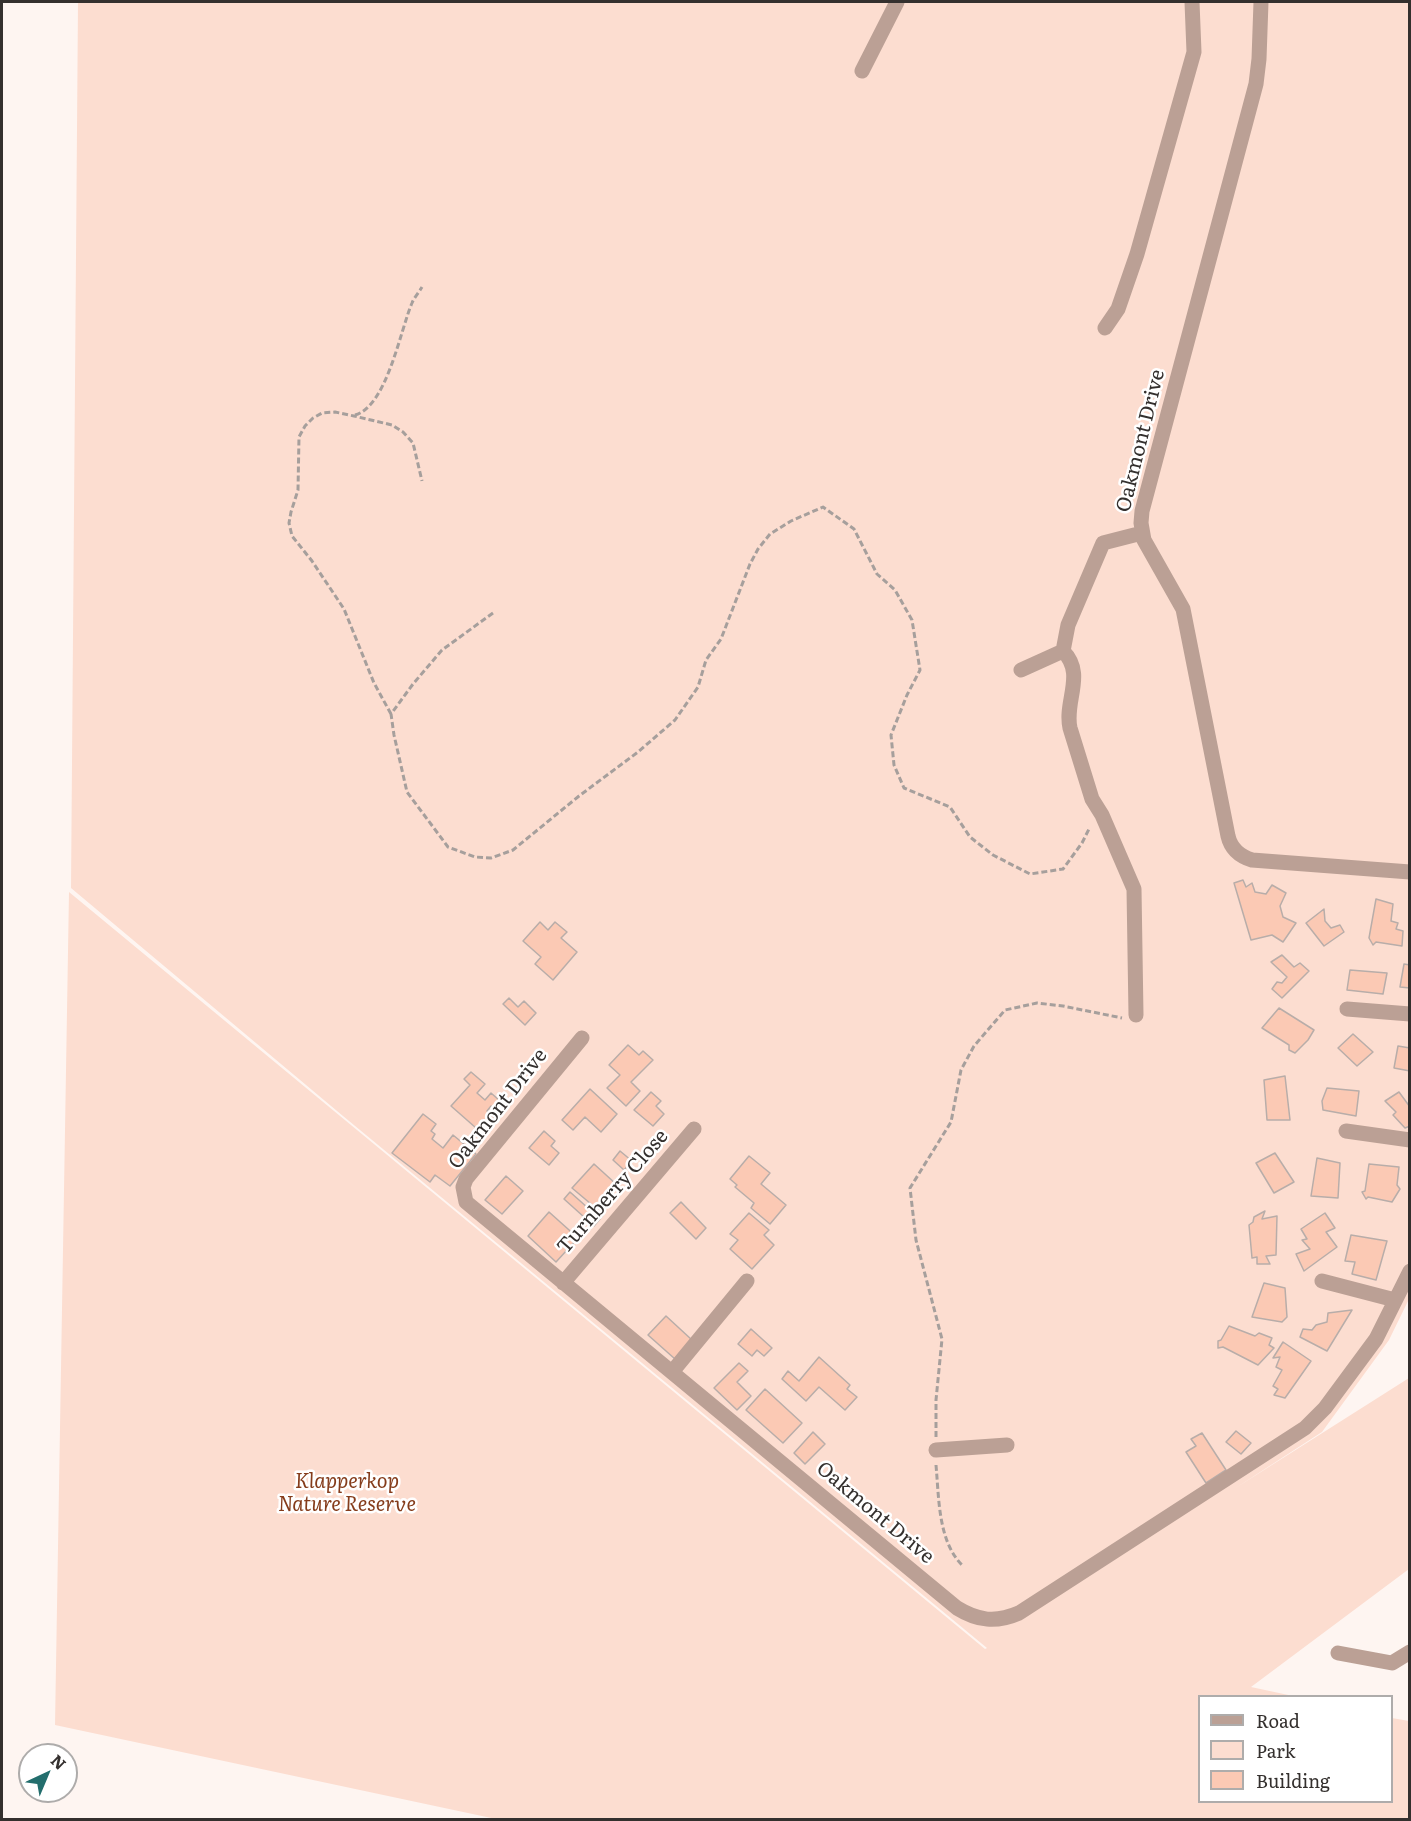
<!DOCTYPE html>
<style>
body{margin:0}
#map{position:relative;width:1411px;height:1821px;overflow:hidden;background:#fef5f1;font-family:Literata,serif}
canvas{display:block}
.frame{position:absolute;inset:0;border:3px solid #34302e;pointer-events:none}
.legend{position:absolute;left:1198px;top:1695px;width:195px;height:108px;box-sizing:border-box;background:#fff;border:2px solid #aeacab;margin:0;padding:8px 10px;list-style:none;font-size:18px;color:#34302e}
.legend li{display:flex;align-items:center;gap:12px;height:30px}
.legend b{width:30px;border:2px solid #aeacab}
.north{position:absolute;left:18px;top:1743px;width:60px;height:60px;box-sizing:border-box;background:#fff;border:2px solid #aeacab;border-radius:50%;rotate:44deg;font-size:16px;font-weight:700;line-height:24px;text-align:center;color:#34302e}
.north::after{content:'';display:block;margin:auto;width:21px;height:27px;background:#236e6d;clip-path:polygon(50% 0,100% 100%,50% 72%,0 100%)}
</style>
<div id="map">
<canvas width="1411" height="1821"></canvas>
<div class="frame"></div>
<ul class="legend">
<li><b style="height:8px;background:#bba095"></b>Road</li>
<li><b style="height:16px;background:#fcddd0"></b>Park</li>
<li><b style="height:16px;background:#fbc9b4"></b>Building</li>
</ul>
<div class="north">N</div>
</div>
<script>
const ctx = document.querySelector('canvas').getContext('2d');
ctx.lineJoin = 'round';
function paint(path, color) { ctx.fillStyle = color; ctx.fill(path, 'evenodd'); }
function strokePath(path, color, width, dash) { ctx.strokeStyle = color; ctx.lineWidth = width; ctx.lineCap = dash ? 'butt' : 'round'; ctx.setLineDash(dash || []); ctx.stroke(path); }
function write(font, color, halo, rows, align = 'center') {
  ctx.font = font + ' Literata,serif'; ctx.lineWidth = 5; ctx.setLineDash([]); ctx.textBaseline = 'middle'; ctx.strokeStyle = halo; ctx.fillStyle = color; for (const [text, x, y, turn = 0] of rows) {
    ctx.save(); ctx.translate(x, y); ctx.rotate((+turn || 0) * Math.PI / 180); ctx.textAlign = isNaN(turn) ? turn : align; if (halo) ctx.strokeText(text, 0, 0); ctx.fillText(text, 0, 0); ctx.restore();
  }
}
paint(new Path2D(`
 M 78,2 L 1409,2 L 1409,1299 L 1389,1340 L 1322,1432 L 1234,1489 L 1409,1378 L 1409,1569 L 1251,1687 L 1293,1696 L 1200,1696 L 1200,1802 L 1392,1802 L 1392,1718 L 1409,1721 L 1409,1819 L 496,1819 L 55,1725 L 69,892 L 985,1649 L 987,1648 L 343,1116 L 71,888 Z`), '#fcddd0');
const building = new Path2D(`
 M 1243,880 L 1246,887 L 1252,883 L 1255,892 L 1266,894 L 1272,885 L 1286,893 L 1280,906 L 1283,917 L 1296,923 L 1283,942 L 1272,935 L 1251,940 L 1234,883 Z
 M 1376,899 L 1393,904 L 1391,921 L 1398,923 L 1396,929 L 1403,931 L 1402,946 L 1376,942 L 1373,945 L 1369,938 Z
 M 1324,909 L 1325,921 L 1331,928 L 1340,925 L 1344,932 L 1324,946 L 1306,923 Z
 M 540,922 L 548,930 L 555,922 L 567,932 L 561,938 L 577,952 L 553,980 L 535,964 L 541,957 L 523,941 Z
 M 1282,955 L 1294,967 L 1300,963 L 1309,971 L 1282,998 L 1272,989 L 1277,982 L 1282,983 L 1287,977 L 1271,962 Z
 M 1404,964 L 1410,965 L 1410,988 L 1400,987 Z
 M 1350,970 L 1387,973 L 1383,994 L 1347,990 Z
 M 509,998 L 518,1007 L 524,1001 L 536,1013 L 525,1025 L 503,1004 Z
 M 1279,1008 L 1314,1030 L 1308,1040 L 1295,1053 L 1289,1050 L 1289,1045 L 1262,1028 Z
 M 1353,1034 L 1373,1052 L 1357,1066 L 1338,1048 Z
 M 628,1045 L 639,1055 L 643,1051 L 653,1060 L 631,1082 L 640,1091 L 626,1106 L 607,1088 L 620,1075 L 609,1065 Z
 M 1398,1046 L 1410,1048 L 1410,1071 L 1394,1068 Z
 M 471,1072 L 485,1084 L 477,1093 L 485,1100 L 491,1093 L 507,1107 L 500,1115 L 491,1106 L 487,1111 L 497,1120 L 484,1135 L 451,1106 L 470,1085 L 464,1079 Z
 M 1285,1076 L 1290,1120 L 1267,1120 L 1264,1080 Z
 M 1327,1088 L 1359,1091 L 1356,1116 L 1323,1110 L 1322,1101 Z
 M 590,1089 L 617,1114 L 601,1132 L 585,1117 L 573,1130 L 562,1120 Z
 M 651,1092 L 661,1101 L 656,1106 L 664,1114 L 653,1126 L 634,1110 Z
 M 1399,1092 L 1410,1107 L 1410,1126 L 1405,1128 L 1393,1115 L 1396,1112 L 1385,1101 Z
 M 423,1114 L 436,1124 L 431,1131 L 435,1134 L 432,1139 L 443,1148 L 453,1135 L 476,1154 L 450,1186 L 435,1175 L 430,1182 L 392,1153 Z
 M 544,1131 L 555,1141 L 551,1146 L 559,1153 L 549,1165 L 529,1148 Z
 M 620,1151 L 632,1161 L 624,1170 L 613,1160 Z
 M 1275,1153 L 1294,1182 L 1274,1193 L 1256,1163 Z
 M 749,1156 L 770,1173 L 761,1184 L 786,1205 L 770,1224 L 751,1208 L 754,1203 L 735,1187 L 737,1185 L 730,1179 Z
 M 1317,1158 L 1340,1163 L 1338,1198 L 1311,1196 Z
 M 594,1164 L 616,1184 L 597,1206 L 604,1214 L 594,1226 L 564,1199 L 570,1192 L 588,1208 L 591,1204 L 572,1188 Z
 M 1369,1164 L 1399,1167 L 1397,1185 L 1400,1189 L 1392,1202 L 1368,1197 L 1366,1199 L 1362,1192 L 1365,1191 Z
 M 506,1176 L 523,1191 L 502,1214 L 485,1200 Z
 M 681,1202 L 706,1228 L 696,1239 L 670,1213 Z
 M 1265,1211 L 1262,1219 L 1277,1216 L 1276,1255 L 1266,1256 L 1270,1264 L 1257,1264 L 1257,1257 L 1252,1258 L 1249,1225 L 1253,1222 L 1254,1217 Z
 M 549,1212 L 578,1238 L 556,1262 L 528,1236 Z
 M 749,1213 L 769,1230 L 764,1235 L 774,1245 L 752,1269 L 730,1249 L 738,1240 L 730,1234 Z
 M 1325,1213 L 1335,1228 L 1326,1232 L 1337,1247 L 1304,1271 L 1296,1254 L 1310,1249 L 1302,1240 L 1307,1239 L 1301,1229 Z
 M 1351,1235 L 1387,1241 L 1376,1280 L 1352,1274 L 1355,1262 L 1345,1261 Z
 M 1264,1283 L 1285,1288 L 1287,1317 L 1282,1322 L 1252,1317 Z
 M 1352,1310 L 1327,1351 L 1300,1337 L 1303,1329 L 1312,1330 L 1316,1325 L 1327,1322 L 1328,1313 Z
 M 666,1316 L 692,1340 L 675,1359 L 648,1335 Z
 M 1229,1326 L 1255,1336 L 1259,1333 L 1272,1338 L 1269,1345 L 1274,1348 L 1258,1365 L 1223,1347 L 1218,1348 L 1218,1341 L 1221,1340 Z
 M 751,1329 L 772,1348 L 764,1356 L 757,1350 L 752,1356 L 738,1344 Z
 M 1283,1342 L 1311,1361 L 1285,1398 L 1274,1395 L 1278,1389 L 1273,1386 L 1282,1370 L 1276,1367 L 1280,1357 L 1273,1358 Z
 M 819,1357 L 850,1385 L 847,1389 L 857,1397 L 845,1410 L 819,1387 L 806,1401 L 782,1379 L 788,1371 L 799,1381 Z
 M 739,1363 L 748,1371 L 737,1382 L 751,1396 L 737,1410 L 714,1388 Z
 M 765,1389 L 802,1423 L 783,1443 L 746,1410 Z
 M 1236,1431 L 1251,1443 L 1241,1454 L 1226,1442 Z
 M 813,1432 L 825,1444 L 805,1464 L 794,1453 Z
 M 1202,1433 L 1226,1470 L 1206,1483 L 1186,1452 L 1196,1446 L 1191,1439 Z`);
paint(building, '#fbc9b4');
strokePath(building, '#b8ada9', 1.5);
strokePath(new Path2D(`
 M 355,415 C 387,406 400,331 412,303 C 414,298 419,292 422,287
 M 493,613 L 442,650 L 413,684 L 391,714 L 394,735 L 407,792 L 448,847 L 475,857 L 491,858 L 513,850 L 579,796 L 638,752 L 675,720 L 698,687 L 706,660 L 721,639 L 750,564 L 758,549 L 770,534 L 791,521 L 823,507 L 854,529 L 877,574 L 895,590 L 912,620 L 920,670 L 907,695 L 891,735 L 894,765 L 904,788 L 950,807 L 970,837 L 993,855 L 1030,874 L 1063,869 L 1082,843 L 1090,827
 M 391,714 L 374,683 L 344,609 L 312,561 L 292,536 L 289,523 L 291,512 L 298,490 L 299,437 L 305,426 L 313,418 L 322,413 L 335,412 L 354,416 L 392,425 L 403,432 L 413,443 L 422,481
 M 936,1437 L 936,1400 L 942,1339 L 916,1240 L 910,1188 L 951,1122 L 961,1070 L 974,1046 L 1005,1010 L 1037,1003 L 1063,1006 L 1122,1018
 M 936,1465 C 939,1498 938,1541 962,1565`), '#a69f9c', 3, [6, 3]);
strokePath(new Path2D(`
 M 1261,2 L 1259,59 L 1256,84 L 1142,511 L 1141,523 L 1144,540 L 1183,609 L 1228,836 C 1231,849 1239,856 1252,860 L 1410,872
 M 862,71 L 897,2
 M 1105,328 L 1118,309 L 1137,254 L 1194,52 L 1192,2
 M 1063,651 C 1086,674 1064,701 1070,728 L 1092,799 L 1102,815 L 1134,889 L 1136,1015
 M 1021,670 L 1063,651 L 1068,625 L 1103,543 L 1142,533
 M 1347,1009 L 1410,1014
 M 582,1038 L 466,1179 L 463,1187 L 466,1202 L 957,1608 C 978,1621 996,1623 1019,1613 L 1305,1428 L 1325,1408 L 1376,1339 L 1410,1271
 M 1346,1131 L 1410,1140
 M 1322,1281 L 1395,1300
 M 563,1283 L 694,1129
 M 672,1372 L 747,1281
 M 936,1450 L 1007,1445
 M 1338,1653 L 1392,1663 L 1410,1652`), '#bba095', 15);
write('20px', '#34302e', '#fff', [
 ["Oakmont Drive",1141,441,-76],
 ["Oakmont Drive",498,1109,-52],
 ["Turnberry Close",613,1192,-49],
 ["Oakmont Drive",875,1513,40]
]);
write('italic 20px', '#853c1b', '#fff', [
 ["Klapperkop",347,1482],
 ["Nature Reserve",347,1505]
]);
</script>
